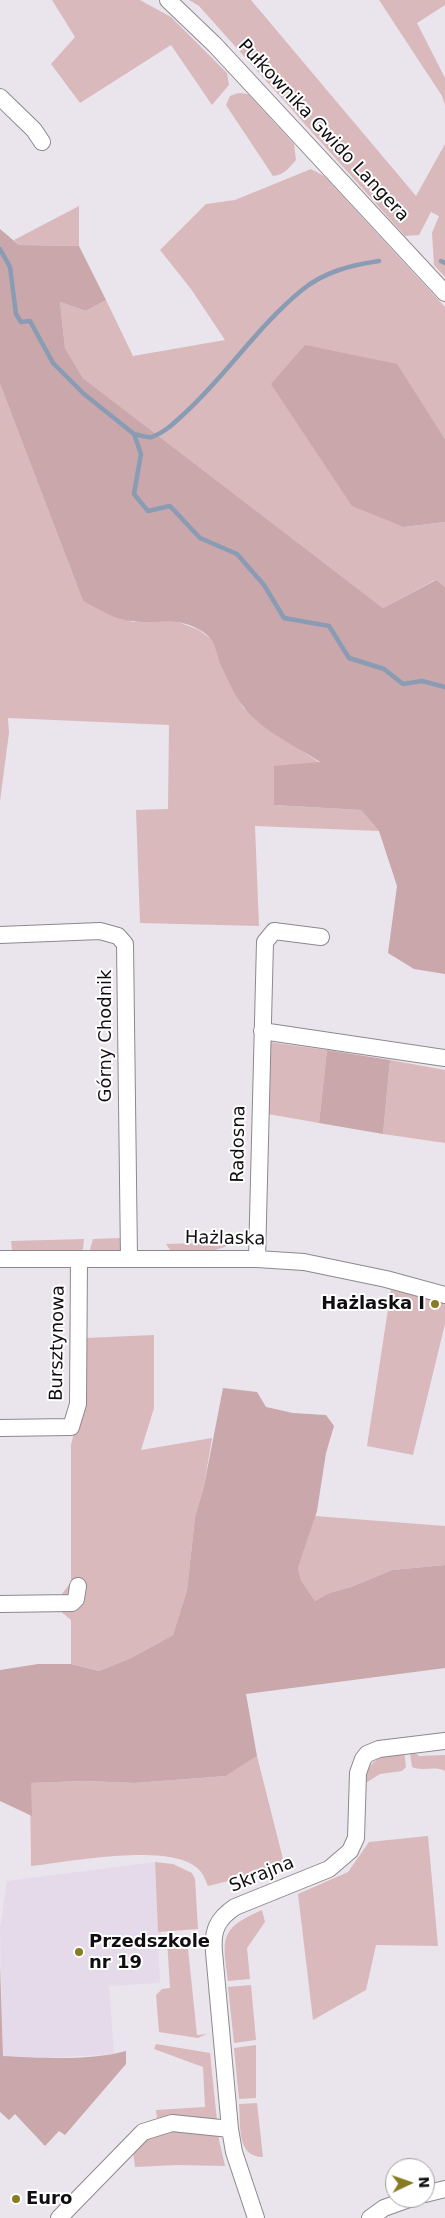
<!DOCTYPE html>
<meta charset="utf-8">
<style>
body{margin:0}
#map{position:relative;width:445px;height:2218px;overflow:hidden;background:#eae5ec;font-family:"DejaVu Sans",sans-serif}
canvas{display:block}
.north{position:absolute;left:385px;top:2158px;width:50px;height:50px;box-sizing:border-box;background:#fff;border:1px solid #9f9fa0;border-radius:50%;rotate:87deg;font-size:14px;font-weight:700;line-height:20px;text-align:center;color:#100e11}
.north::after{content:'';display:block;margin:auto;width:18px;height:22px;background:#887b21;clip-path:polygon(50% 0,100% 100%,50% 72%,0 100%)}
</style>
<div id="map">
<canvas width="445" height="2218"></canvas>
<div class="north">N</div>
</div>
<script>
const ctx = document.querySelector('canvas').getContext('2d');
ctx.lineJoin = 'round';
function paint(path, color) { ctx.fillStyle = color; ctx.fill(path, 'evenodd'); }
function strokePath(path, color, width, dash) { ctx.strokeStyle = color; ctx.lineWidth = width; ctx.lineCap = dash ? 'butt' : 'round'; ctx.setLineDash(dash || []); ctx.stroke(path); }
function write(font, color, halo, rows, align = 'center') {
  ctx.font = font + ' "DejaVu Sans",sans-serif'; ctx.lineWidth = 4; ctx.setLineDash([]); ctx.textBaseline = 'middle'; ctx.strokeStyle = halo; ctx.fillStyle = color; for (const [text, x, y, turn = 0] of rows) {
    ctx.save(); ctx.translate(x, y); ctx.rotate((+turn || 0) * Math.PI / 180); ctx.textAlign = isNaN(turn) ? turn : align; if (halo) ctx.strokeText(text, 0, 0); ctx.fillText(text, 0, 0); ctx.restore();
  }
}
paint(new Path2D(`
 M 155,1862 L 158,1932 L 161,1932 L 162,1940 L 158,1941 L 160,1983 L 109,1986 L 114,2054 L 46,2058 L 3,2056 L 0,1928 L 7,1881 Z`), '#e4dae9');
paint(new Path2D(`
 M 52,0 L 140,0 L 171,17 L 227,73 L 229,85 L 212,105 L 171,45 L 80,103 L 51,64 L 75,37 Z
 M 189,0 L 251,0 L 416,196 L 445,144 L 445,277 L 434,265 L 432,233 L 439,216 L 431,212 L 419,235 L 405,236 L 199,6 Z
 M 379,0 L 445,0 L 445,5 L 417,23 L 445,78 L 445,105 L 442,96 Z
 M 238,93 L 248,94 L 294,144 L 296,160 C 289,168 284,175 273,176 L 226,105 L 230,96 Z
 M 311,169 L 324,176 L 445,307 L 445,439 L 396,364 L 404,527 L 445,522 L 445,587 L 435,580 L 383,608 L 83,378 L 65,348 L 60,302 L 86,311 L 106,300 L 133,356 L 225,340 L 191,289 L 160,250 L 206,204 L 235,200 Z
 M 79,206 L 79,246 L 19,245 L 14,240 Z
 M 0,384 L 83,601 L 133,622 L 173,620 L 199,630 L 211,639 L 217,648 L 222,668 L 243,707 L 257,721 L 320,763 L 274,805 L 361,810 L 379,831 L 255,826 L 259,926 L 140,923 L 136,810 L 168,809 L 169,725 L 8,718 L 9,733 L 0,801 Z
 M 269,1042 L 327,1050 L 319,1123 L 268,1114 Z
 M 390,1060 L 445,1070 L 445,1143 L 383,1134 Z
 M 120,1205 L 124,1205 L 121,1252 L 92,1252 L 90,1249 L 93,1239 L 121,1238 Z
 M 84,1239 L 83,1249 L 79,1252 L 14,1253 L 12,1250 L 11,1241 Z
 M 233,1242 C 220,1253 187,1255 170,1250 L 166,1244 Z
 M 391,1290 L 445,1303 L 445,1324 L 413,1455 L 367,1446 Z
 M 154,1335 L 154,1408 L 141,1450 L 212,1438 L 204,1486 L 195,1517 L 187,1590 L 173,1635 L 131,1658 L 99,1671 L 71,1664 L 71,1620 L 60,1611 L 62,1594 L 71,1582 L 71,1445 L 75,1429 L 85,1338 Z
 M 315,1516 L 445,1526 L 445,1565 L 392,1570 L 351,1587 L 329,1593 L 315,1601 L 301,1580 L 298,1568 Z
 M 404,1751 L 406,1767 L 402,1771 L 380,1774 L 364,1784 C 368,1758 381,1756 404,1751 Z
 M 414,1752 L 419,1756 L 445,1755 L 445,1771 C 434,1765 423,1772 412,1767 L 410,1753 Z
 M 257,1756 L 285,1867 L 208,1886 C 206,1882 204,1876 201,1872 C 178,1840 68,1862 31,1866 L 30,1783 L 84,1781 L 135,1783 L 226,1776 Z
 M 428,1836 L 438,1946 L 376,1945 L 366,1990 L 313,2020 L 298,1894 L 348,1872 L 369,1842 Z
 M 155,1862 L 173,1864 L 192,1873 L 195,1879 L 198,1929 L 158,1932 Z
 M 262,1910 L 265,1922 L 247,1948 L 250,1979 L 228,1981 C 223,1939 218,1929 262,1910 Z
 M 187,1939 L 197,2035 L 207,2034 L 198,2038 L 159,2032 L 156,1995 L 162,1989 L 170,1988 L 167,1940 Z
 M 251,1985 L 256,2040 L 234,2043 L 228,1987 Z
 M 156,2044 L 210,2053 L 219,2140 L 225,2166 L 177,2165 L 135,2167 L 133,2151 L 139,2129 L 151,2120 L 157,2119 L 156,2110 L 205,2107 L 203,2067 L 154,2049 Z
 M 256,2045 L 256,2098 L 239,2099 L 234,2048 Z
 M 257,2103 L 263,2157 C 236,2157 241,2125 239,2104 Z`), '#d9b9bb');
paint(new Path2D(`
 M 0,229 L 19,245 L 79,246 L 106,300 L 86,311 L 60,302 L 65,348 L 83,378 L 383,608 L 436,580 L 445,587 L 445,974 L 414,969 L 388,953 L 397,886 L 379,831 L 361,810 L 274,805 L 274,766 L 320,762 C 296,746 260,730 243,706 C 235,696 229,682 223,670 C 214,652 219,640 198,629 C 171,615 158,625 132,621 C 113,619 99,609 83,601 L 0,384 Z
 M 305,345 L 397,364 L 445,439 L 445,522 L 404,527 L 352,506 L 271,384 Z
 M 327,1050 L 390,1060 L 383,1134 L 319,1123 Z
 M 223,1388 L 257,1392 L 266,1407 L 293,1413 L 326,1415 L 334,1426 L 326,1453 L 317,1511 L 298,1568 L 301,1580 L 315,1601 L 329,1593 L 351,1587 L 392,1570 L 445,1565 L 445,1668 L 246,1694 L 257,1756 L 226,1776 L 135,1783 L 84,1781 L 31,1783 L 32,1816 L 0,1801 L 0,1670 L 38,1664 L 71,1664 L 99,1671 L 131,1658 L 173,1635 L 187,1590 L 195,1517 L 204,1486 Z
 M 0,1964 L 3,2056 C 39,2058 91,2061 126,2051 L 126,2064 L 65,2135 L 59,2131 L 45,2146 L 15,2114 L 9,2120 L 0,2112 Z`), '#c9a7aa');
strokePath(new Path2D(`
 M 0,249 L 10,267 L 16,314 L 21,322 L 30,321 L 53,363 L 84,394 L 134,434 L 141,454 L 134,494 L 148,511 L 170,506 L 200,538 L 237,554 L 264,585 L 284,618 L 329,626 L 349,658 L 384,669 L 403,684 L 422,681 L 445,687
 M 441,261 L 445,263
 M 134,434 C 139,435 147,438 152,437 C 166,432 176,421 186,412 C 227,374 258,326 302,290 C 324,272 351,265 379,261`), '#8a9cb3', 4.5);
const minor = new Path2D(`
 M 168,0 L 215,45 L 445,293
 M 0,97 L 34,130 L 42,142
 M 0,935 L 100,931 L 118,936 L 125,944 L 129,1258
 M 262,1031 L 445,1058
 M 0,1259 L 257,1259 L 304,1262 L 386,1279 L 445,1295
 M 257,1259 L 265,942 L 274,931 L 321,937
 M 0,1428 L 71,1427 L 78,1404 L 79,1259
 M 0,1604 L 72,1603 L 76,1599 L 78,1586
 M 425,2194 L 445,2189
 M 59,2218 L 143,2132 L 172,2123 L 230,2129
 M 256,2218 L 234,2152 L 230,2129 L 214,1952 C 212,1931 217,1919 235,1907 L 329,1869 L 350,1851 L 356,1838 L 358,1773 L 363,1759 L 367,1754 L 379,1749 L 445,1741
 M 370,2218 L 384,2208 L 412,2198`);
strokePath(minor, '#8d888f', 18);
strokePath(minor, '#fff', 16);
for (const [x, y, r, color] of [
 [435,1304,5,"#887b21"],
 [79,1952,5,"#887b21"],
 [16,2199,5,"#887b21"]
]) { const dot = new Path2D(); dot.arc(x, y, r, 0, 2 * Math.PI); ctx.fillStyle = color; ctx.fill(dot); strokePath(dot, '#fff', 2); }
write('18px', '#100e11', '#fff', [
 ["Pułkownika Gwido Langera",323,131,47],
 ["Górny Chodnik",106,1036,-90],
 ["Radosna",239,1144,-89],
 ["Hażlaska",225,1239,1],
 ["Bursztynowa",58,1343,-89],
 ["Skrajna",262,1875,-22]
]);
write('bold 18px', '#100e11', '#fff', [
 ["Hażlaska I",425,1304,"right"],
 ["Przedszkole",89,1942],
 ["nr 19",89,1963],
 ["Euro",26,2199]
], 'left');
</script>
